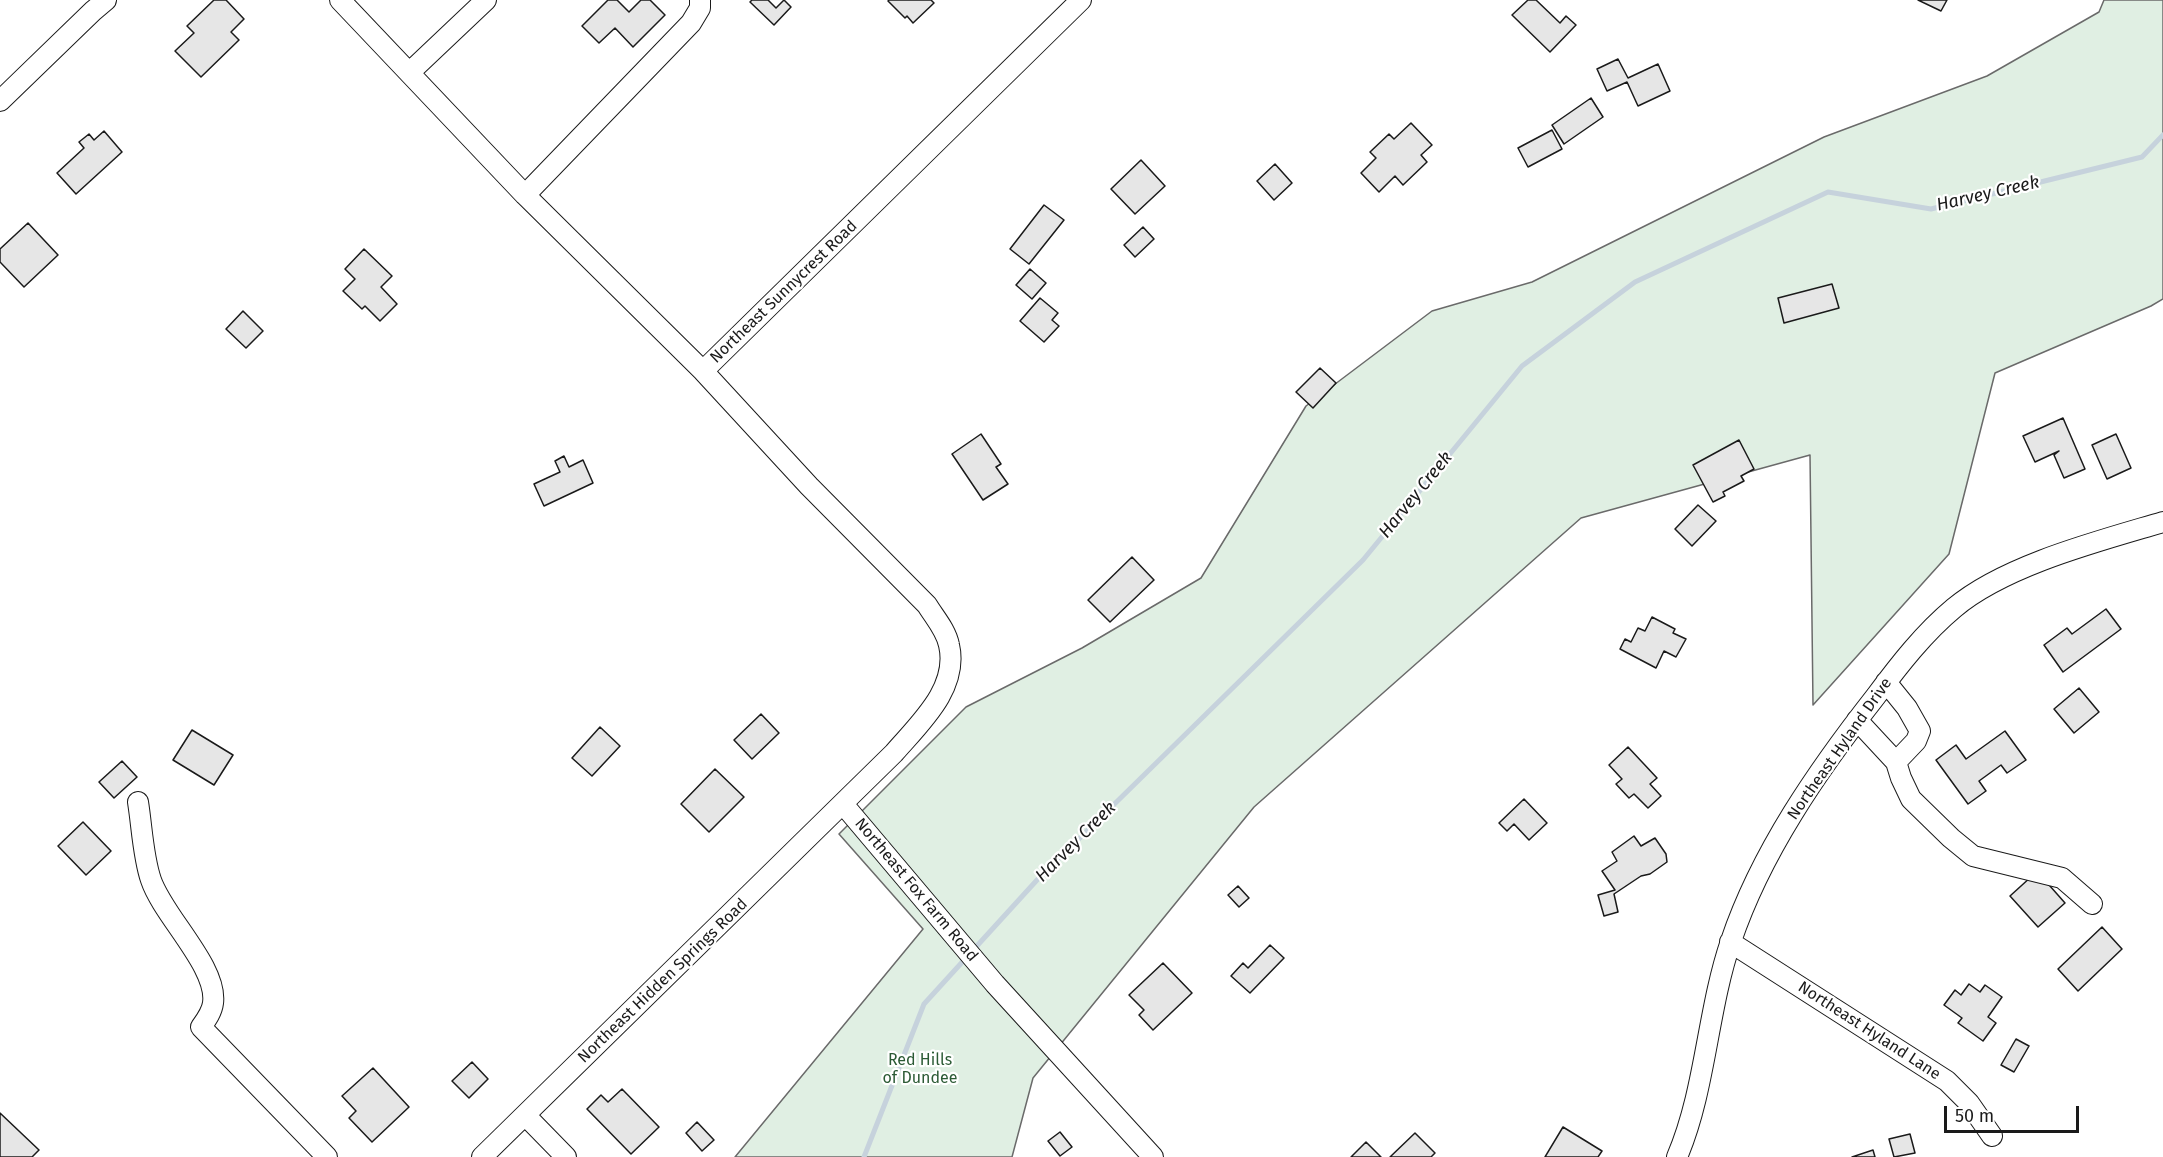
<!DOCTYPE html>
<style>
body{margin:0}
#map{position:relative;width:2163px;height:1157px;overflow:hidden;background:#fff;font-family:"Fira Sans",sans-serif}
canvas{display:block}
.scale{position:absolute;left:1944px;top:1106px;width:135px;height:27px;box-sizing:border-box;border:3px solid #1a1a1a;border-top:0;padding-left:8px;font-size:18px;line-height:21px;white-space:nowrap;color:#1a1a1a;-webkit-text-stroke:4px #fff;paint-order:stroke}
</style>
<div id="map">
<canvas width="2163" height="1157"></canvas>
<div class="scale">50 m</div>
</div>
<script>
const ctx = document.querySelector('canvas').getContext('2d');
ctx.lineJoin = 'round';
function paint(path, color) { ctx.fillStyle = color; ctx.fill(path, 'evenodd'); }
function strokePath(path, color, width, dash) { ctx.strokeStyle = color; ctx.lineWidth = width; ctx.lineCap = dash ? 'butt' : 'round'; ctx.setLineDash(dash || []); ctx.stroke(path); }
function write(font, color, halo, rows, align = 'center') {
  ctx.font = font + ' "Fira Sans",sans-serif'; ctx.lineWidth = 4.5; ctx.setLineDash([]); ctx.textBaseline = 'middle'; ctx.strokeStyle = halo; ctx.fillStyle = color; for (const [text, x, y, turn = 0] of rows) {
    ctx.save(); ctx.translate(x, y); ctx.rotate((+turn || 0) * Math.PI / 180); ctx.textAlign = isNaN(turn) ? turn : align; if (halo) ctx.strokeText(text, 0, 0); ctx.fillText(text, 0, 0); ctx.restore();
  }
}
const green = new Path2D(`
 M 2104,0 L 2163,0 L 2163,299 L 2151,306 L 1995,373 L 1949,554 L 1813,705 L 1810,455 L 1581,518 L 1254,807 L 1033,1078 L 1012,1157 L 735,1157 L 923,929 L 839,834 L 966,707 L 1082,648 L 1201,578 L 1306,406 L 1432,311 L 1532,282 L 1824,137 L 1987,76 L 2099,12 Z`);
paint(green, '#e0efe3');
strokePath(green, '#6a6a6a', 1.5);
strokePath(new Path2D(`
 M 864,1157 L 924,1004 L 1037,880 L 1363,560 L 1522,366 L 1635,282 L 1828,192 L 1931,209 L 2142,157 L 2163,135`), '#c6d2dc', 5);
const building = new Path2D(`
 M 214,0 L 226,0 L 244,19 L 231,32 L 239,40 L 201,77 L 175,51 L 194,33 L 187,26 Z
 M 608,0 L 617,0 L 629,12 L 641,0 L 650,0 L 665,15 L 633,47 L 615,28 L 599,43 L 582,26 Z
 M 752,0 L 768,0 L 776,8 L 784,0 L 791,7 L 774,25 L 750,2 Z
 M 889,0 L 931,0 L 934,3 L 913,23 L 907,16 L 905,18 L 888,1 Z
 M 1528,0 L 1536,0 L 1560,23 L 1566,16 L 1576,25 L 1550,52 L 1512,15 Z
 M 1918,0 L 1947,0 L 1941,11 Z
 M 1618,59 L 1628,78 L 1658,64 L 1670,91 L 1638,106 L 1627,82 L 1607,91 L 1597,69 Z
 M 1591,98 L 1603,117 L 1564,144 L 1552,125 Z
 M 1411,123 L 1432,145 L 1421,155 L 1427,162 L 1403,185 L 1395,176 L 1379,192 L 1361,173 L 1376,158 L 1370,152 L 1389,134 L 1394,139 Z
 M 1552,130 L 1562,149 L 1528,167 L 1518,148 Z
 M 104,131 L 122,152 L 76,194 L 57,173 L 84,148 L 79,142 L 89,134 L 94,140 Z
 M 1141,160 L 1165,186 L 1135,214 L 1111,189 Z
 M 1275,164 L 1292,183 L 1274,200 L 1257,181 Z
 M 1044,205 L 1064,220 L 1029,264 L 1010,249 Z
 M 28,223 L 58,255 L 24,287 L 0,262 L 0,249 Z
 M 1143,227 L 1154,239 L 1135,257 L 1124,245 Z
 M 364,249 L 392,276 L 381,287 L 397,304 L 380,321 L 365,306 L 362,309 L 343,291 L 355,279 L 345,269 Z
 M 1030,269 L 1046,283 L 1032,299 L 1016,285 Z
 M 1832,284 L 1839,308 L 1784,323 L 1778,298 Z
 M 1040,298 L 1058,313 L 1052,320 L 1059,326 L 1044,342 L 1020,321 Z
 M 243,311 L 263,331 L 246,348 L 226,329 Z
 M 1320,368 L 1336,383 L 1313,408 L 1296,392 Z
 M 2063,418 L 2085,469 L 2064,478 L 2054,455 L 2059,451 L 2035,462 L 2023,436 Z
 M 981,434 L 1001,464 L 996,467 L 1008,484 L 983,500 L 952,454 Z
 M 2116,434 L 2131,468 L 2107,479 L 2092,445 Z
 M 1739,440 L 1754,469 L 1741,476 L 1744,481 L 1723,492 L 1725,496 L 1713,502 L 1693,465 Z
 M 564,456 L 569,467 L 583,460 L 593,483 L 544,506 L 534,484 L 560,472 L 555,461 Z
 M 1698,505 L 1716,521 L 1692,546 L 1675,529 Z
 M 1132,557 L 1154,580 L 1110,622 L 1088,600 Z
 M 2106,609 L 2121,629 L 2063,672 L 2044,645 L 2067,628 L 2072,634 Z
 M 1652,617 L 1675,629 L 1673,633 L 1686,639 L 1676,657 L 1664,651 L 1656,668 L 1620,649 L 1625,639 L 1631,642 L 1638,628 L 1645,631 Z
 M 2079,688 L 2099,712 L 2074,733 L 2054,709 Z
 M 761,714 L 779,733 L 752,759 L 734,740 Z
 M 600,727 L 620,746 L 592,776 L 572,758 Z
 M 192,730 L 233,755 L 214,785 L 173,760 Z
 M 2005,731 L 2026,760 L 2007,773 L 2001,765 L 1979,781 L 1986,791 L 1968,804 L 1936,760 L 1956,745 L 1966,759 Z
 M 1628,747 L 1657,778 L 1650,784 L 1661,796 L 1648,808 L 1634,794 L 1629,798 L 1616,784 L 1622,779 L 1609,765 Z
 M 122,761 L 137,777 L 114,798 L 99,782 Z
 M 715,769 L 744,797 L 709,832 L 681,804 Z
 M 1524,799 L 1547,823 L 1529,840 L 1514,824 L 1507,831 L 1499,823 Z
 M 83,822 L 111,851 L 86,875 L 58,846 Z
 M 1634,836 L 1641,846 L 1655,838 L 1666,854 L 1667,862 L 1650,874 L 1641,876 L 1614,894 L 1618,912 L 1604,916 L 1598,895 L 1615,890 L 1602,871 L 1617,861 L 1612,852 Z
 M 2032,876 L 2042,877 L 2065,903 L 2038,927 L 2010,896 Z
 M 1238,886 L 1249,898 L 1239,907 L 1228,895 Z
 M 2102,927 L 2122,949 L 2078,991 L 2058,969 Z
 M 1270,945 L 1284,958 L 1250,993 L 1231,976 L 1243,963 L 1248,968 Z
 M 1163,963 L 1192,993 L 1153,1030 L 1139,1015 L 1144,1010 L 1129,995 Z
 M 1969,984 L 1980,992 L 1985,985 L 2002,997 L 1988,1017 L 1996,1023 L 1983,1041 L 1958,1023 L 1962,1018 L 1944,1005 L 1955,990 L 1961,995 Z
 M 2016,1039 L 2029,1046 L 2014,1072 L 2001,1065 Z
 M 472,1062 L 488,1079 L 469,1098 L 452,1081 Z
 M 373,1068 L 409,1107 L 372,1142 L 349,1118 L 356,1111 L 342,1096 Z
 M 622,1089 L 659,1127 L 631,1154 L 587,1109 L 601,1095 L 608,1102 Z
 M 0,1113 L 39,1150 L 32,1157 L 0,1157 Z
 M 697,1122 L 714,1140 L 702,1151 L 686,1133 Z
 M 1563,1127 L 1602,1151 L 1598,1157 L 1545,1157 Z
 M 1060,1132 L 1072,1147 L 1060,1156 L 1048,1141 Z
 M 1415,1133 L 1435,1153 L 1431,1157 L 1390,1157 Z
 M 1910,1134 L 1915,1153 L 1894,1157 L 1889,1139 Z
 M 1366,1142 L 1381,1157 L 1351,1157 Z
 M 1873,1150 L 1875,1157 L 1852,1157 Z`);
paint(building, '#e6e6e6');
strokePath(building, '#1a1a1a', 1.5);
const minor = new Path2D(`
 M 340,0 L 525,195 L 703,371 L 809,486 L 927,605 C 935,618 946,630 949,645 C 959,688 920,723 894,753 L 482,1157
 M 410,72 L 486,0
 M 0,101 L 93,11 L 106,0
 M 525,195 L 691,23 L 700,8 L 700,0
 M 703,371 L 1081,0
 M 1886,682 L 1907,708 L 1920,731 L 1916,741 L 1896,762
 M 1857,720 L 1896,762 L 1901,778 L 1911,799 L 1951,838 L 1973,856 L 2062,878 L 2092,904
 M 138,802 C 142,827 143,857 151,880 C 163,916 218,967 213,1003 C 212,1012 206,1020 201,1027 L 327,1157
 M 843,804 L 995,984 L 1153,1157
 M 1730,942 L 1947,1081 L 1969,1103 L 1992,1136
 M 525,1115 L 566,1157
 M 1677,1157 C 1706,1089 1707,1011 1731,941 C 1761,852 1818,770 1876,696 C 1899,665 1924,633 1954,608 C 2005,565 2099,541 2163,522`);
strokePath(minor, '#1a1a1a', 22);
strokePath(minor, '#fff', 20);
write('16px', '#1a1a1a', '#fff', [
 ["Northeast Sunnycrest Road",784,292,-44],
 ["Northeast Hyland Drive",1840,749,-55],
 ["Northeast Fox Farm Road",916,890,50],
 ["Northeast Hidden Springs Road",663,981,-44],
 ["Northeast Hyland Lane",1869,1031,33]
]);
write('16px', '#2b5a34', '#fff', [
 ["Red Hills",920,1061],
 ["of Dundee",920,1079]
]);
write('italic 18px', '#1a1a1a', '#fff', [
 ["Harvey Creek",1988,194,-13],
 ["Harvey Creek",1416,495,-51],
 ["Harvey Creek",1076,842,-45]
]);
</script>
